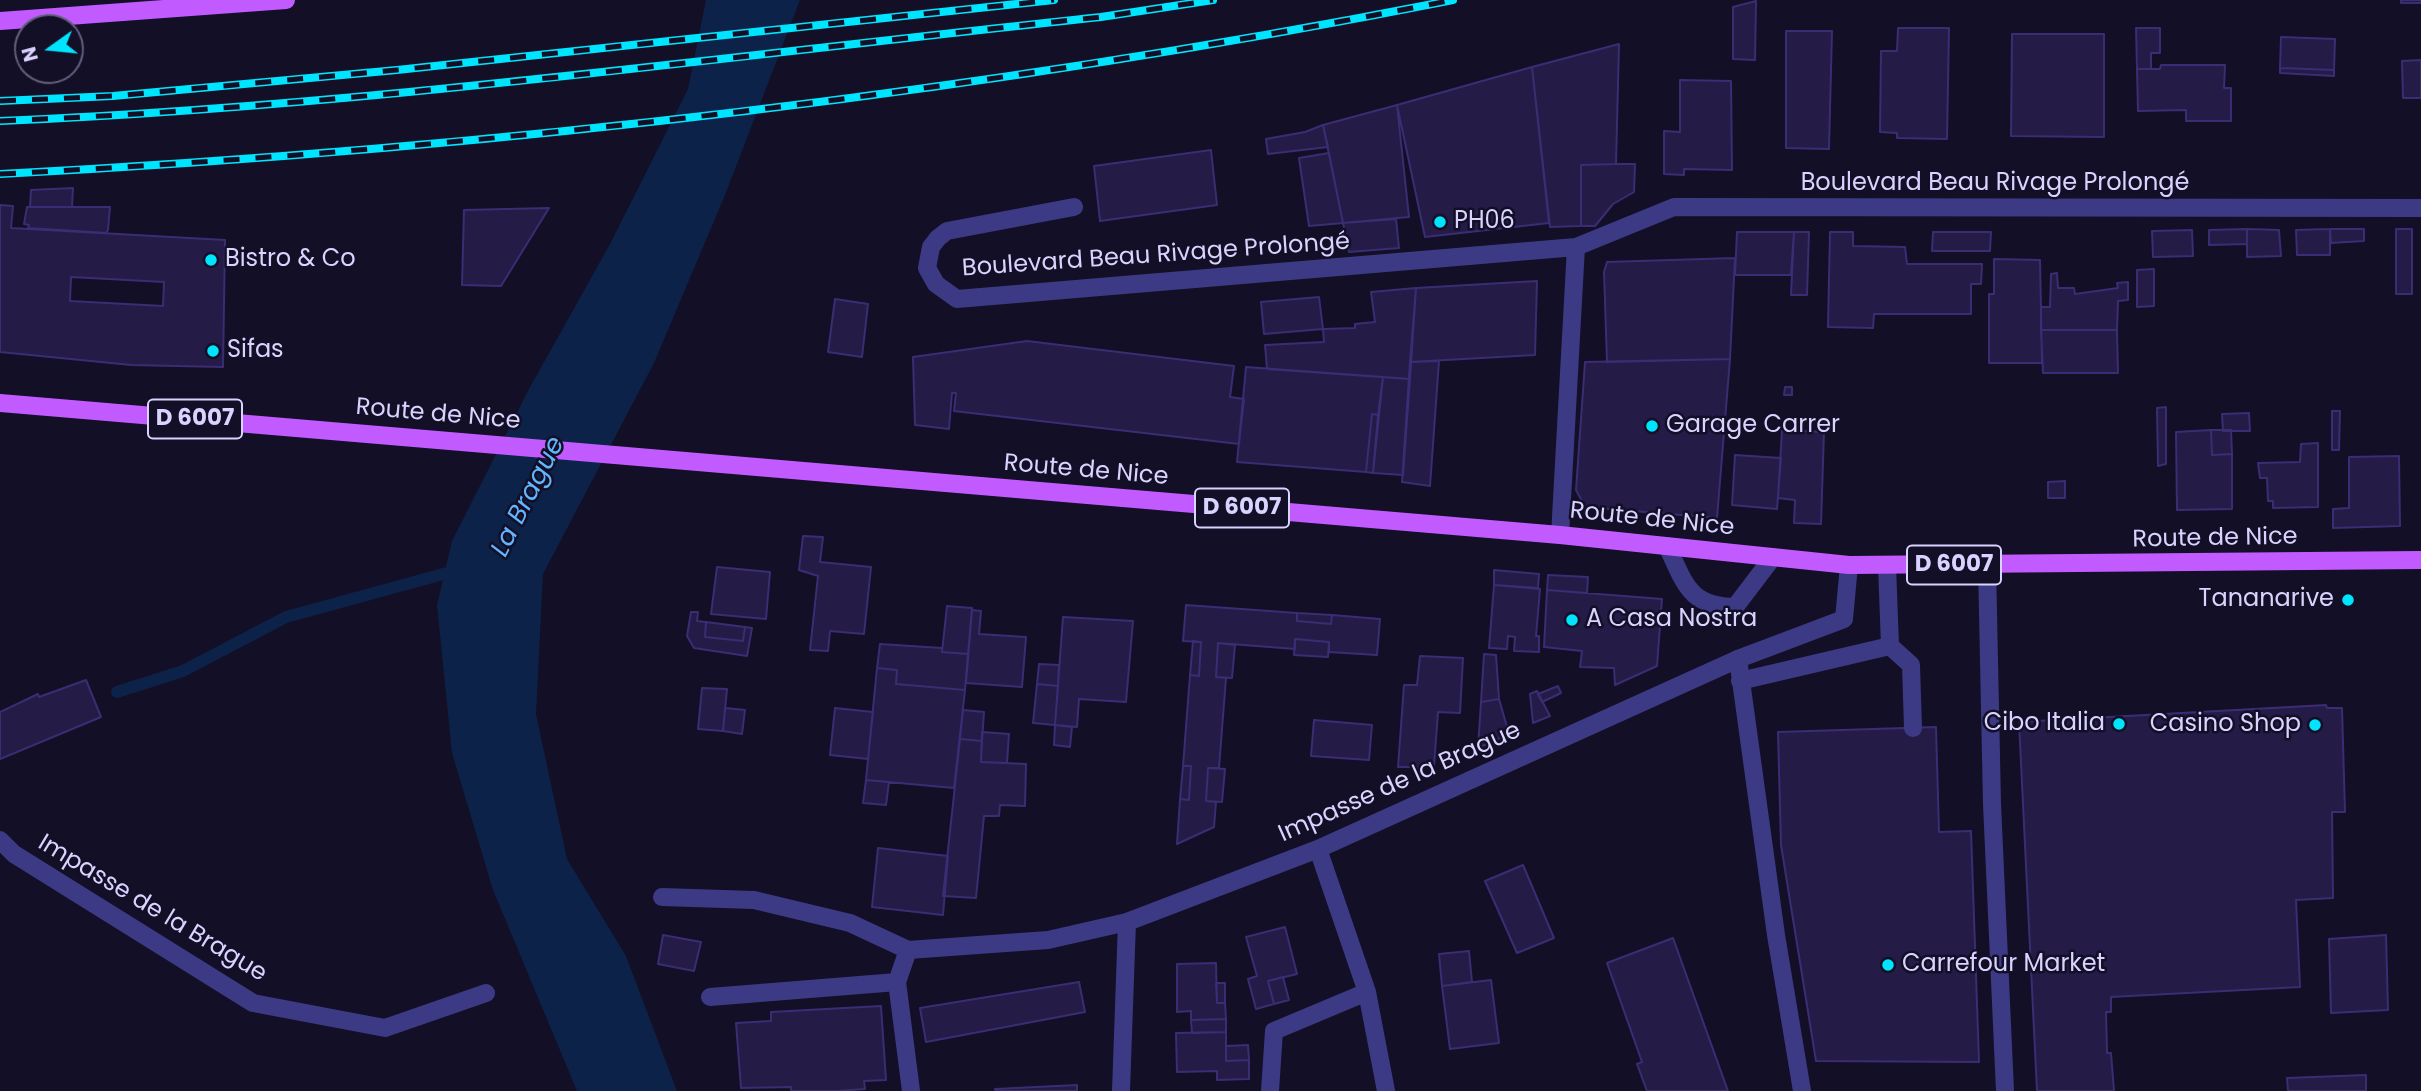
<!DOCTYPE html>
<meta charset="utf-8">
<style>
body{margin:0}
#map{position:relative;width:2421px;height:1091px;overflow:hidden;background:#130f26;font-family:Poppins,sans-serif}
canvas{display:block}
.north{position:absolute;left:14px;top:14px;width:70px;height:70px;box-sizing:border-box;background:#130f26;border:2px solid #625e7d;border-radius:50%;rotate:255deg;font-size:19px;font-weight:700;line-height:28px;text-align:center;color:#d9d4ff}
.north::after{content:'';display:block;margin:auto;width:24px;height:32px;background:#00e5ff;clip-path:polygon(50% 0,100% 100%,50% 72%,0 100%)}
</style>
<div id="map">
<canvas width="2421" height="1091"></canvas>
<div class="north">N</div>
</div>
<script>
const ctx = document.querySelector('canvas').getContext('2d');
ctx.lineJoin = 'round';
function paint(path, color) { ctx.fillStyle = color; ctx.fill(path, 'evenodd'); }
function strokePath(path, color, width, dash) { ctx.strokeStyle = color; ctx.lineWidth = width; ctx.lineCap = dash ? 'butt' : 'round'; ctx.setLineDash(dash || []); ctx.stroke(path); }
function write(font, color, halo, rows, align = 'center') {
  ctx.font = font + ' Poppins,sans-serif'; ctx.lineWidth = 5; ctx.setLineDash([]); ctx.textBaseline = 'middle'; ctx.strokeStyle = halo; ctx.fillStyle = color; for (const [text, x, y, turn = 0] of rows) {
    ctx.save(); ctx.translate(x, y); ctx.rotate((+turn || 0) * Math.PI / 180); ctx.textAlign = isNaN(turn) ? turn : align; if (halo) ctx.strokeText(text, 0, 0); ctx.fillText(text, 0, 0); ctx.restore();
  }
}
paint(new Path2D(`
 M 706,0 L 800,0 L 725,195 L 654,363 L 543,574 L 536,714 L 567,859 L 626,956 L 677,1091 L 577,1091 L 493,890 L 452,753 L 437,605 L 452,541 L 529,389 L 610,244 L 688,89 Z`), '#0c2248');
strokePath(new Path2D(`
 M 117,692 L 183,671 L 286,617 L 458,570`), '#0c2248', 12);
const building = new Path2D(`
 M 2401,0 L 2421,0 L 2421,3 L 2401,3 Z
 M 1756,1 L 1755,60 L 1733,59 L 1733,7 Z
 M 1898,28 L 1949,28 L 1947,139 L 1897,138 L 1897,133 L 1880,132 L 1881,51 L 1897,51 Z
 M 2136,28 L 2160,28 L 2160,53 L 2151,53 L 2151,69 L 2137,69 Z
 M 1786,31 L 1832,31 L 1829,149 L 1786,148 Z
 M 2012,34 L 2104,34 L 2104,137 L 2011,136 Z
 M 2281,37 L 2335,39 L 2334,70 L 2280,68 Z
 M 1619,44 L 1616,164 L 1581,165 L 1581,226 L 1550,227 L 1532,67 Z
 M 2421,60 L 2421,98 L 2403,98 L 2402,61 Z
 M 2161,65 L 2225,65 L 2224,88 L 2231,88 L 2231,121 L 2186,121 L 2186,110 L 2138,111 L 2137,69 L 2160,69 Z
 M 1532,67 L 1549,223 L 1425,237 L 1397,105 Z
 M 2280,68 L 2334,70 L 2334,76 L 2280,73 Z
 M 1680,80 L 1731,81 L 1732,170 L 1684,169 L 1684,175 L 1664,174 L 1664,131 L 1680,132 Z
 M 1397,105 L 1409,217 L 1343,223 L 1323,125 Z
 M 1323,125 L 1328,147 L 1268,154 L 1266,139 L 1305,132 Z
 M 1211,150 L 1217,205 L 1100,221 L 1094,166 Z
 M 1329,153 L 1343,223 L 1309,226 L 1299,158 Z
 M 1616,164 L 1635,164 L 1634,192 L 1613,204 L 1595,226 L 1581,226 L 1581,165 Z
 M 73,188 L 72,207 L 30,207 L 31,190 Z
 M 0,205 L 13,206 L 11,228 L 225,240 L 223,367 L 131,365 L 0,352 ZM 71,277 L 164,282 L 163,306 L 70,301 Z
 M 27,207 L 110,207 L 108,230 L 106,233 L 28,228 L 29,225 L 24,224 Z
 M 549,208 L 501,286 L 462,285 L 464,210 Z
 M 1396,219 L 1399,248 L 1349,252 L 1343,223 Z
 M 2247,229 L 2247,244 L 2209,245 L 2209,230 Z
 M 2247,229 L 2279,230 L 2281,256 L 2247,257 Z
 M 2330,229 L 2330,255 L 2297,255 L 2296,230 Z
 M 2330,229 L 2364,229 L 2364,241 L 2331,243 Z
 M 2396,229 L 2412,229 L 2412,294 L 2396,294 Z
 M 2192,230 L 2193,256 L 2153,257 L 2152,231 Z
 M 1737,232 L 1794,232 L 1791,275 L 1735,275 Z
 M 1794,232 L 1809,232 L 1807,295 L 1791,295 Z
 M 1830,232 L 1853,232 L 1853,246 L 1905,247 L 1907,264 L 1982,264 L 1981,284 L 1971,284 L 1971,314 L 1874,314 L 1873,328 L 1828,327 Z
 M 1933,232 L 1991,232 L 1990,251 L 1932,251 Z
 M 1735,258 L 1730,359 L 1607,362 L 1604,272 L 1607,262 Z
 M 1994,259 L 2040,260 L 2042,363 L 1989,363 L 1989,294 L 1994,294 Z
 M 2154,269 L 2154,306 L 2137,307 L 2137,270 Z
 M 2057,273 L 2058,288 L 2074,288 L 2075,294 L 2118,288 L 2117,283 L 2128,282 L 2128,300 L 2118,301 L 2117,330 L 2041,330 L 2041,307 L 2050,307 L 2051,274 Z
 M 1537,281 L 1535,355 L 1410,362 L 1416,288 Z
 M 1416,288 L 1410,379 L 1267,369 L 1265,345 L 1324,342 L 1323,329 L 1355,328 L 1355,324 L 1375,322 L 1371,292 Z
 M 1319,297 L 1323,329 L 1264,334 L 1261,302 Z
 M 835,299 L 868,304 L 862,357 L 828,352 Z
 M 2041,330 L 2117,330 L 2118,373 L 2043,373 Z
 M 1027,341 L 1234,366 L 1230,397 L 1244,399 L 1239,444 L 954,411 L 956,393 L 952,393 L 949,429 L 915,425 L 913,357 Z
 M 1730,359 L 1717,518 L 1585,507 L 1576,490 L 1585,362 Z
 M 1439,361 L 1430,486 L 1402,482 L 1410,362 Z
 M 1246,367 L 1383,377 L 1378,415 L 1372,414 L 1366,472 L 1237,462 Z
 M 1383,377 L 1410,379 L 1403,475 L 1373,473 Z
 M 1785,387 L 1792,387 L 1792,395 L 1784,395 Z
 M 2166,407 L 2166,464 L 2158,466 L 2157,408 Z
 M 2332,411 L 2340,411 L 2339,450 L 2332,450 Z
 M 2249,413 L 2250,431 L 2223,431 L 2222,414 Z
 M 1372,414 L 1378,415 L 1373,473 L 1366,472 Z
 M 1782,430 L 1824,432 L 1821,524 L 1794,523 L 1795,500 L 1778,498 Z
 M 2211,430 L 2212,455 L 2232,454 L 2232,509 L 2177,510 L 2176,432 Z
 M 2211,430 L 2231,430 L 2232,454 L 2212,455 Z
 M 2318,443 L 2318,507 L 2273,508 L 2273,501 L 2268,501 L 2267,478 L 2260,478 L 2258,463 L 2300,462 L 2301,444 Z
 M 1735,455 L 1781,458 L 1777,509 L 1732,505 Z
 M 2399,456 L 2400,526 L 2333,528 L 2333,509 L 2349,508 L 2349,457 Z
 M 2065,481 L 2065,498 L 2048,498 L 2048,482 Z
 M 803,536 L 823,537 L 820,562 L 871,567 L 864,634 L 830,631 L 828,651 L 810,650 L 818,576 L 799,570 Z
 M 717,567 L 770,572 L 766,619 L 711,614 Z
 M 1494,570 L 1539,574 L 1538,588 L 1494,585 Z
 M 1548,575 L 1588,577 L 1587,593 L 1547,590 Z
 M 1494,585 L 1540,589 L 1536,636 L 1539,636 L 1539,652 L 1514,651 L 1515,637 L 1508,636 L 1507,649 L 1489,648 Z
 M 1547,590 L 1662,599 L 1657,666 L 1615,685 L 1614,668 L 1580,667 L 1582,651 L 1544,647 Z
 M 1186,605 L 1297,613 L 1297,621 L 1331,624 L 1332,615 L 1380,619 L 1377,655 L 1329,652 L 1329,642 L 1295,639 L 1295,649 L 1218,643 L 1216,677 L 1226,678 L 1219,768 L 1208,768 L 1206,801 L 1216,802 L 1214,827 L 1177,844 L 1180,799 L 1189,800 L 1191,766 L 1183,766 L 1190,675 L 1199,676 L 1201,642 L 1183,641 Z
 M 947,606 L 972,608 L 968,654 L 942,652 Z
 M 972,610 L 981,611 L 979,634 L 1026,637 L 1022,687 L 966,683 Z
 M 691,612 L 698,612 L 697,621 L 706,622 L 705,637 L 743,641 L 745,627 L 752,628 L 747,656 L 694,648 L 687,636 Z
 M 1297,613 L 1332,615 L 1331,624 L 1297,621 Z
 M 1063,617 L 1133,621 L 1126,702 L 1079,699 L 1077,727 L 1055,725 Z
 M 706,622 L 745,627 L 743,641 L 705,637 Z
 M 1295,639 L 1329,642 L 1328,657 L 1294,655 Z
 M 1193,641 L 1201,642 L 1199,676 L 1190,675 Z
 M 1218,643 L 1235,645 L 1232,678 L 1216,677 Z
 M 880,644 L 942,648 L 942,652 L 968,654 L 965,690 L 896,684 L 897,670 L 877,668 Z
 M 1484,654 L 1496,655 L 1499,699 L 1481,702 Z
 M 1420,656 L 1463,658 L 1460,713 L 1438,712 L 1434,767 L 1398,767 L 1404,685 L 1417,685 Z
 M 1039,664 L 1059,665 L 1058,686 L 1037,684 Z
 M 877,668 L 897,670 L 896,684 L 965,690 L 954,788 L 866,780 Z
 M 86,680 L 101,717 L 0,759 L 0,712 L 38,694 L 39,697 Z
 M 1037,684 L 1058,686 L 1055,725 L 1033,723 Z
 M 1558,686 L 1561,693 L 1542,702 L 1538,694 Z
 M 702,688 L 727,689 L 723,731 L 698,729 Z
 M 1537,691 L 1550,716 L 1533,723 L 1530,694 Z
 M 1499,699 L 1509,734 L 1478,748 L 1481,702 Z
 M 2326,705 L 2327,708 L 2342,708 L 2345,812 L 2332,812 L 2333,898 L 2296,900 L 2300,987 L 2111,997 L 2111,1012 L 2106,1012 L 2107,1053 L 2111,1053 L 2114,1091 L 2037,1091 L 2019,722 Z
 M 725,708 L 745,710 L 742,734 L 723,731 Z
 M 835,708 L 873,712 L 868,759 L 830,755 Z
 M 963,710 L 984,712 L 982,741 L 960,739 Z
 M 1314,720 L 1372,725 L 1369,760 L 1311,756 Z
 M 1055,725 L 1072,727 L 1070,747 L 1054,745 Z
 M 1936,727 L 1939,832 L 1971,831 L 1979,1062 L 1816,1061 L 1781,845 L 1778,732 Z
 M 982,732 L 1009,734 L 1007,763 L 981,762 Z
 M 960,739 L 982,741 L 981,762 L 1026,764 L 1025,806 L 1000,805 L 999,816 L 984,816 L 976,898 L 943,896 Z
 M 1183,766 L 1191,766 L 1189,800 L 1180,799 Z
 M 1208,768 L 1225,769 L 1222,802 L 1206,801 Z
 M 866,780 L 889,782 L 886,805 L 863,803 Z
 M 878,848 L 948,856 L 943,915 L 872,907 Z
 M 1523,865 L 1554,938 L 1517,953 L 1485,881 Z
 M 1285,927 L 1297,974 L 1268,981 L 1274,1004 L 1256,1009 L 1248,979 L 1257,976 L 1246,937 Z
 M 663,935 L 701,942 L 694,971 L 658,964 Z
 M 2386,935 L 2388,1010 L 2331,1013 L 2329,939 Z
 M 1673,938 L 1728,1091 L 1647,1091 L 1637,1064 L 1642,1062 L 1607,963 Z
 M 1469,951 L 1472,982 L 1442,986 L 1439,954 Z
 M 1216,963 L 1217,1003 L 1225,1003 L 1226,1019 L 1191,1020 L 1191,1011 L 1177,1012 L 1177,964 Z
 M 1283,977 L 1289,1000 L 1274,1004 L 1268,981 Z
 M 1491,980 L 1499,1043 L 1450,1049 L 1442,986 Z
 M 1079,982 L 1085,1012 L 926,1042 L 920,1008 Z
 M 1216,983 L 1225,983 L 1225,1003 L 1217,1003 Z
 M 881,1006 L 886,1080 L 864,1081 L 865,1089 L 836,1091 L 791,1091 L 791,1087 L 741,1088 L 736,1023 L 771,1021 L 771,1012 Z
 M 1226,1019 L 1226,1032 L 1192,1033 L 1191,1020 Z
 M 1226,1032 L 1226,1061 L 1249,1060 L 1249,1079 L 1217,1080 L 1217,1071 L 1177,1072 L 1176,1033 Z
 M 1248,1045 L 1249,1060 L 1226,1061 L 1226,1046 Z
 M 2366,1075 L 2366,1091 L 2288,1091 L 2287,1078 Z
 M 1077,1085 L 1077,1091 L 996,1091 L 995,1089 Z`);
paint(building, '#241b47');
strokePath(building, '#3b2d73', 2);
strokePath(new Path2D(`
 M 1667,546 C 1685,583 1688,606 1735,607 L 1773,557
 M 1987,565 L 1992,804 L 2005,1091
 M 1890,646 L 1911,665 L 1913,728
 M 1738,659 L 1776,935 L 1802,1091
 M 1740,681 L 1890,646 L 1887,565
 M 662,897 L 754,900 L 850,923 L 908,950 L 897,982 L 710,997
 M 897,982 L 911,1091
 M 1121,1091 L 1127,922`), '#3d3a85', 18);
strokePath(new Path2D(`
 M 1074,207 L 947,231 L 938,238 L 931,247 L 927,268 L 936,284 L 957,299 L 1576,247 L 1674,207 L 2421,208
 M 1560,535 L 1576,247
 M 0,840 L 14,854 L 253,1003 L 385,1028 L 486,993
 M 1318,849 L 1367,992 L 1386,1091
 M 908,950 L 1048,940 L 1127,922 L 1318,849 L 1738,659 L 1844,619 L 1849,565
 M 1270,1091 L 1274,1031 L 1367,992`), '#3d3a85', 18);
strokePath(new Path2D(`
 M 0,21 L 286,0
 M 0,403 L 1560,535 L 1849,565 L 2421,560`), '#c25bff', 18);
const rail = new Path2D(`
 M 0,101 L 113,96 L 397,70 L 1054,0
 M 0,121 C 368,106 735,55 1101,17 L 1213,0
 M 0,174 C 485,149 976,94 1453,0`);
strokePath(rail, '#00e5ff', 8);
strokePath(rail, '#130f26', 5, [16]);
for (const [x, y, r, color] of [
 [1440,222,7,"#00e5ff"],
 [211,260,7,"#00e5ff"],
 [213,351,7,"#00e5ff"],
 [1652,426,7,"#00e5ff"],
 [2348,600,7,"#00e5ff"],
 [1572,620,7,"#00e5ff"],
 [2119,724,7,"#00e5ff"],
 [2315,725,7,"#00e5ff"],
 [1888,965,7,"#00e5ff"]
]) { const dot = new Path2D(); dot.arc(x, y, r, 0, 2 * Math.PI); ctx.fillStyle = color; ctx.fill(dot); strokePath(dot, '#130f26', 2.5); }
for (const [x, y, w] of [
 [195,419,94],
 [1242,508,94],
 [1954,565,94]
]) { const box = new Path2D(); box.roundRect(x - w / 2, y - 19.5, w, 39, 5); ctx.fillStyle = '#130f26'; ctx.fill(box); strokePath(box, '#d9d4ff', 2); }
write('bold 23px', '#d9d4ff', null, [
 ["D 6007",195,419],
 ["D 6007",1242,508],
 ["D 6007",1954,565]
]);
write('24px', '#d9d4ff', '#130f26', [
 ["Boulevard Beau Rivage Prolongé",1995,184],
 ["Boulevard Beau Rivage Prolongé",1156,256,-4],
 ["Route de Nice",438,415,5],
 ["Route de Nice",1086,471,5],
 ["Route de Nice",1652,520,6],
 ["Route de Nice",2215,539,-1],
 ["Impasse de la Brague",1400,783,-24],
 ["Impasse de la Brague",152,909,31]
]);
write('24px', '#d9d4ff', '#130f26', [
 ["PH06",1454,222],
 ["Bistro & Co",225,260],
 ["Sifas",227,351],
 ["Garage Carrer",1666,426],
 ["Tananarive",2334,600,"right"],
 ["A Casa Nostra",1586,620],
 ["Cibo Italia",2105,724,"right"],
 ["Casino Shop",2301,725,"right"],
 ["Carrefour Market",1902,965]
], 'left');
write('italic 26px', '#62b6ff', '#130f26', [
 ["La Brague",529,497,-63]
]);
</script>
